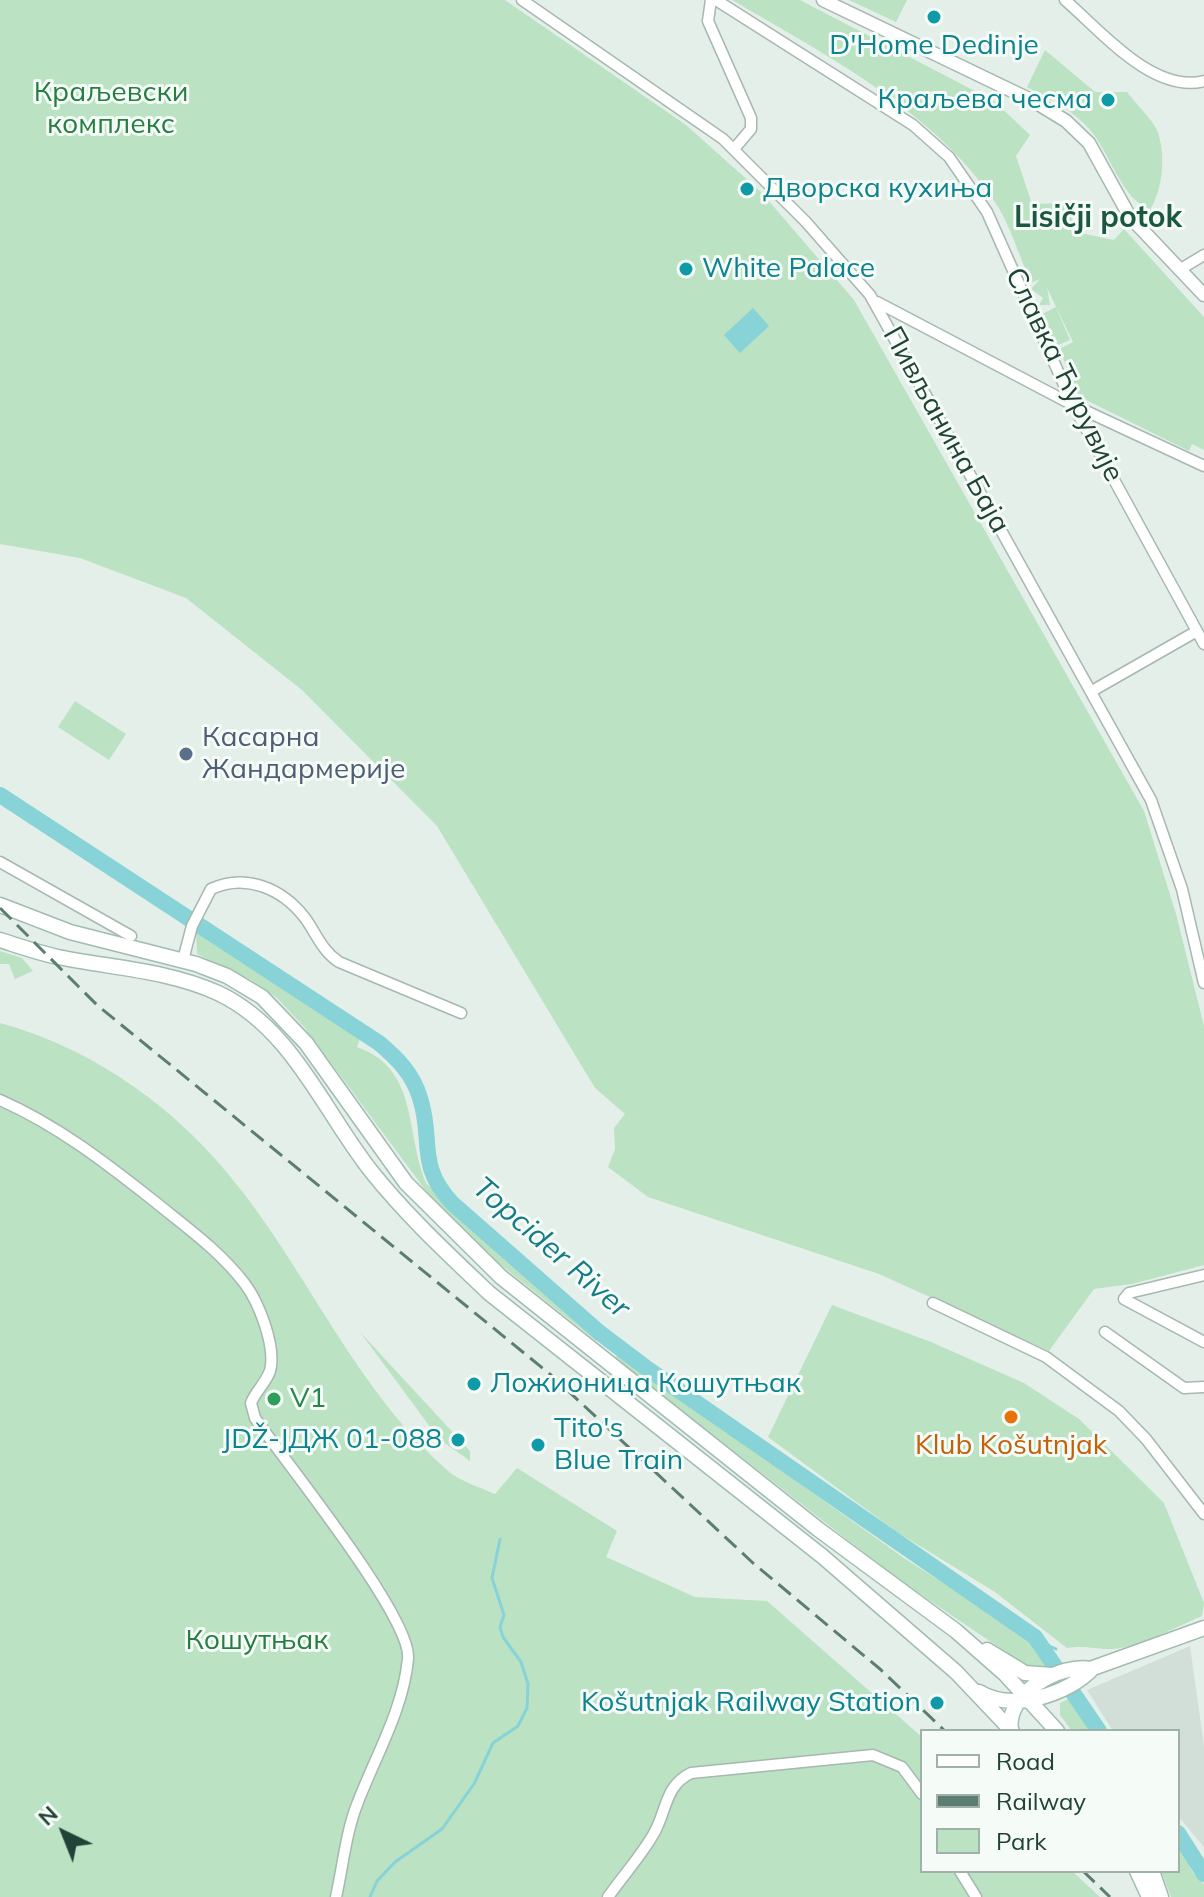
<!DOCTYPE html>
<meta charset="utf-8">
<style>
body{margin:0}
#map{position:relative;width:1204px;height:1897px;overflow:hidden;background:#e4efe9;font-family:Mulish,sans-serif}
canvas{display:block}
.legend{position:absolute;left:920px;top:1729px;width:260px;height:144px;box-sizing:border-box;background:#f5fbf7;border:2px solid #a0b1aa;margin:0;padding:10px 14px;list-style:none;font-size:24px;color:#214237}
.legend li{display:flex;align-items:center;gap:16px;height:40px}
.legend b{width:40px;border:2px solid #a0b1aa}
.north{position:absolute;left:24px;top:1793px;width:80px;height:80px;-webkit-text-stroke:6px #f5fbf7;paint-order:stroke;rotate:317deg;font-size:22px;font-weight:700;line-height:32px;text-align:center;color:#214237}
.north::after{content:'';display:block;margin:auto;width:28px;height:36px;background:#214237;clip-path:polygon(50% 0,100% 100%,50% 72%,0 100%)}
</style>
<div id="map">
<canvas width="1204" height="1897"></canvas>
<ul class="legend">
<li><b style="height:10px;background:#fff"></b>Road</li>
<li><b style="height:10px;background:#5c7e72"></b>Railway</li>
<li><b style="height:22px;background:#bbe2c2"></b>Park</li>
</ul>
<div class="north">N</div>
</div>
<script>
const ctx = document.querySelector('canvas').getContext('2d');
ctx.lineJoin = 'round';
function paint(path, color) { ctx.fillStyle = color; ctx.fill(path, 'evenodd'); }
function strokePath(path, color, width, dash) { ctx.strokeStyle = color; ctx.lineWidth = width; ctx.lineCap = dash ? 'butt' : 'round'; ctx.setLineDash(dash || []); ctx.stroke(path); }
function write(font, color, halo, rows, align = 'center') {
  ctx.font = font + ' Mulish,sans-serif'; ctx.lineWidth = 6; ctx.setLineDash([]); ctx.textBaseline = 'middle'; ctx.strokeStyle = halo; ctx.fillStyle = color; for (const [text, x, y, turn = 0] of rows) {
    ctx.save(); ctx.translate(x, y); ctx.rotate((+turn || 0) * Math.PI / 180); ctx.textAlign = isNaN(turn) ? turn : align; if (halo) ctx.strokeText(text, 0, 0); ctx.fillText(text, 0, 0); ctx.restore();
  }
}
paint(new Path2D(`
 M 1190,1646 L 1204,1746 L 1204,1847 L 1178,1816 L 1178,1731 L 1113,1731 L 1087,1690 Z`), '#d2dfd8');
paint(new Path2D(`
 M 0,0 L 505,0 L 686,125 L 761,192 L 854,300 L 1144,811 L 1176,914 L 1204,1026 L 1204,1265 L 1132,1284 L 1094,1289 L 1049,1351 L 879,1274 L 648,1197 L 608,1167 L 615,1149 L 614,1128 L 625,1114 L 595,1088 L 437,826 L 302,690 L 186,598 L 80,558 L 0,544 Z
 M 732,0 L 800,0 L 994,101 L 1030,135 L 1016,156 L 1032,204 L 1063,203 L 1080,233 L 1114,240 L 1124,229 L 1204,317 L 1204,450 L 1192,444 L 1189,451 L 1080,397 L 1059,349 L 1073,342 L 1047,288 L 1050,305 L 1039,305 L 1043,298 L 1031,289 L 1040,279 L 1031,283 C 1019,256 1010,223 993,199 C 931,109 824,54 732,0 Z
 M 849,0 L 907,0 L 896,22 Z
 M 1045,50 L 1095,92 L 1127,92 C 1136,104 1149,116 1156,128 C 1167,152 1163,189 1150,210 C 1120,197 1111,154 1090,130 C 1073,110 1050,99 1027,87 Z
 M 1056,307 L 1070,340 L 1056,346 L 1042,314 Z
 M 75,701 L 126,734 L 109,760 L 58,727 Z
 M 196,927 L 361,1036 L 357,1047 C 419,1069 405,1132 426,1183 L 599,1337 L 596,1341 L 486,1253 L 432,1199 L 305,1028 L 277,998 L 251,980 L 197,954 Z
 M 0,951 L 22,958 L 33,971 L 15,979 L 9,964 L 0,964 Z
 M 0,1023 C 96,1049 181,1111 241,1190 C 312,1281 358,1391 446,1469 C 458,1481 480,1487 495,1494 L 517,1468 L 617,1531 L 606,1557 L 695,1597 L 767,1601 L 922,1737 L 922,1871 L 1072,1871 L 1100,1897 L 0,1897 Z
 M 832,1305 L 931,1342 L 1024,1383 L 1079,1419 L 1164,1503 L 1204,1603 L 1202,1616 C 1178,1626 1136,1649 1111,1649 C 1095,1649 1084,1645 1067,1648 L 995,1592 L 897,1532 L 768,1437 Z
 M 360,1332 L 470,1451 L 470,1461 L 439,1439 Z
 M 617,1353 L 904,1558 L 1031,1639 L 1051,1666 L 1040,1670 L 1028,1667 L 895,1577 L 616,1359 Z
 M 1070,1698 L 1093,1731 L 1072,1731 L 1060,1715 L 1060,1703 Z
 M 1178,1843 L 1193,1873 L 1204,1884 L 1204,1897 L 1171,1897 L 1161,1871 L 1178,1871 Z`), '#bbe2c2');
paint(new Path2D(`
 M 753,308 L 769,326 L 740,353 L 724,335 Z`), '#87d3d8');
strokePath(new Path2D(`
 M 1039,1641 L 1056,1649
 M 370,1897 L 377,1881 L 395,1862 L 442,1829 L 474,1784 L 493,1743 L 518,1726 L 527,1708 L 528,1684 L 521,1662 L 503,1637 L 500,1627 L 504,1615 L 492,1578 L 500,1539`), '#87d3d8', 3);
strokePath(new Path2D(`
 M 0,795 L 379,1043 C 397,1058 413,1074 420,1098 C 434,1141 416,1164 452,1203 L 600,1333 L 645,1367 L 1035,1637 L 1099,1731
 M 1178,1833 L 1204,1874`), '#87d3d8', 16);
const minor = new Path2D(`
 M 522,0 L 723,139 L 806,222 L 870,295 L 1151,800 L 1182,889 L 1204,983
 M 711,0 L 708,21 L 751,118 L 751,129 L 734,149
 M 716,0 L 913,125 L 949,157 L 987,212 L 1073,405 L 1204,644
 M 1065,0 C 1101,31 1153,94 1204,81
 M 1179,270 L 1204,255
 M 877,302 L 1073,405 L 1204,466
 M 1092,691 L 1197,631
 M 0,862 L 131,936
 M 183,960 L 192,926 L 211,889 C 245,873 282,888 305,918 C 316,933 322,951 339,962 L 461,1013
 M 0,1100 C 57,1125 106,1163 154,1201 C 186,1227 220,1251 245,1284 C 259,1303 274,1342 271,1366 C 270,1379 256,1390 251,1403 L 255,1418 C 283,1459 413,1619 408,1659 C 403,1710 376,1755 358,1802 C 346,1831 343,1866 336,1897
 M 1204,1275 L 1129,1293 L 1124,1299 L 1204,1342
 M 933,1303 L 1046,1357 L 1119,1411 L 1146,1439 L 1204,1514
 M 1105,1332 L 1184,1388 L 1204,1387
 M 960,1871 L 976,1897
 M 608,1897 C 623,1876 640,1857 653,1835 C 667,1812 664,1786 691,1773 L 873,1755 L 902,1767 L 922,1794`);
const tertiary = new Path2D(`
 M 823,0 L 1035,102 L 1066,121 L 1089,143 L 1130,217 L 1204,295`);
const secondary = new Path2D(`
 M 0,905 L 70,932 L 196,964 L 227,976 L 262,997 L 306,1043 L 406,1183 L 501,1277 L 818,1529 L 956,1631 L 1005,1674 L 1057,1731
 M 0,940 C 19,946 39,953 58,957 C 112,968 167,970 218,993 C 292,1028 323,1110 371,1171 C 406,1215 448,1254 489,1293 L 822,1556 L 956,1672 L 1012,1731
 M 987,1650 L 1025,1673 L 1052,1675
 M 979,1692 C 1012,1712 1068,1695 1093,1668 L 1204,1628
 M 1011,1730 C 1005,1693 1061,1663 1091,1669
 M 1137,1871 L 1149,1897
 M 1152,1871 L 1161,1897`);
strokePath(minor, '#a6b8b0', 13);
strokePath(tertiary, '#a6b8b0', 15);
strokePath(secondary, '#a1bcb0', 17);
strokePath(minor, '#fff', 10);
strokePath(tertiary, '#fff', 12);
strokePath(secondary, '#fff', 14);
strokePath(new Path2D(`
 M 0,908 L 97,1005 L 551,1375 L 753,1563 L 880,1669 L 945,1731
 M 1083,1871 L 1110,1897`), '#5c7e72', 3, [16, 8]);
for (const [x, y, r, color] of [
 [934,17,8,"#0f9aa8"],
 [1108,100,8,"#0f9aa8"],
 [747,189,8,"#0f9aa8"],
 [686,269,8,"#0f9aa8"],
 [186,754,8,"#5c6f8a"],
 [474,1384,8,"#0f9aa8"],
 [274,1399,8,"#2e9e5b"],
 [1011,1417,8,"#e8710a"],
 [458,1440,8,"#0f9aa8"],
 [538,1445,8,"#0f9aa8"],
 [937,1703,8,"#0f9aa8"]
]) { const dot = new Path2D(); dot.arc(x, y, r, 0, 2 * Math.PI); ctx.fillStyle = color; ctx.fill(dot); strokePath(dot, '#f5fbf7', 3); }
write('28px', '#0d838f', '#f5fbf7', [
 ["D'Home Dedinje",934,46,"center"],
 ["Краљева чесма",1092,100,"right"],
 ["Дворска кухиња",763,189],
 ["White Palace",702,269],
 ["Ложионица Кошутњак",490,1384],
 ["Tito's",554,1429],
 ["Blue Train",554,1461],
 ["JDŽ-JДЖ 01-088",442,1440,"right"],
 ["Košutnjak Railway Station",921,1703,"right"]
], 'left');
write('28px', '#277e41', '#f5fbf7', [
 ["Краљевски",111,93],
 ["комплекс",111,125],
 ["Кошутњак",257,1641]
]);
write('28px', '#214237', '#f5fbf7', [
 ["Славка Ћурувије",1064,375,64],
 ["Пивљанина Баја",946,430,61]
]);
write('28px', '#4e5e75', '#f5fbf7', [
 ["Касарна",202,738],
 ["Жандармерије",202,770]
], 'left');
write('28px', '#27864d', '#f5fbf7', [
 ["V1",290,1399]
], 'left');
write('28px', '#c56008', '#f5fbf7', [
 ["Klub Košutnjak",1011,1446]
]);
write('bold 30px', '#1b5743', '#f5fbf7', [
 ["Lisičji potok",1098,218]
]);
write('italic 30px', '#157b85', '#f5fbf7', [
 ["Topcider River",551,1248,41]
]);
</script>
